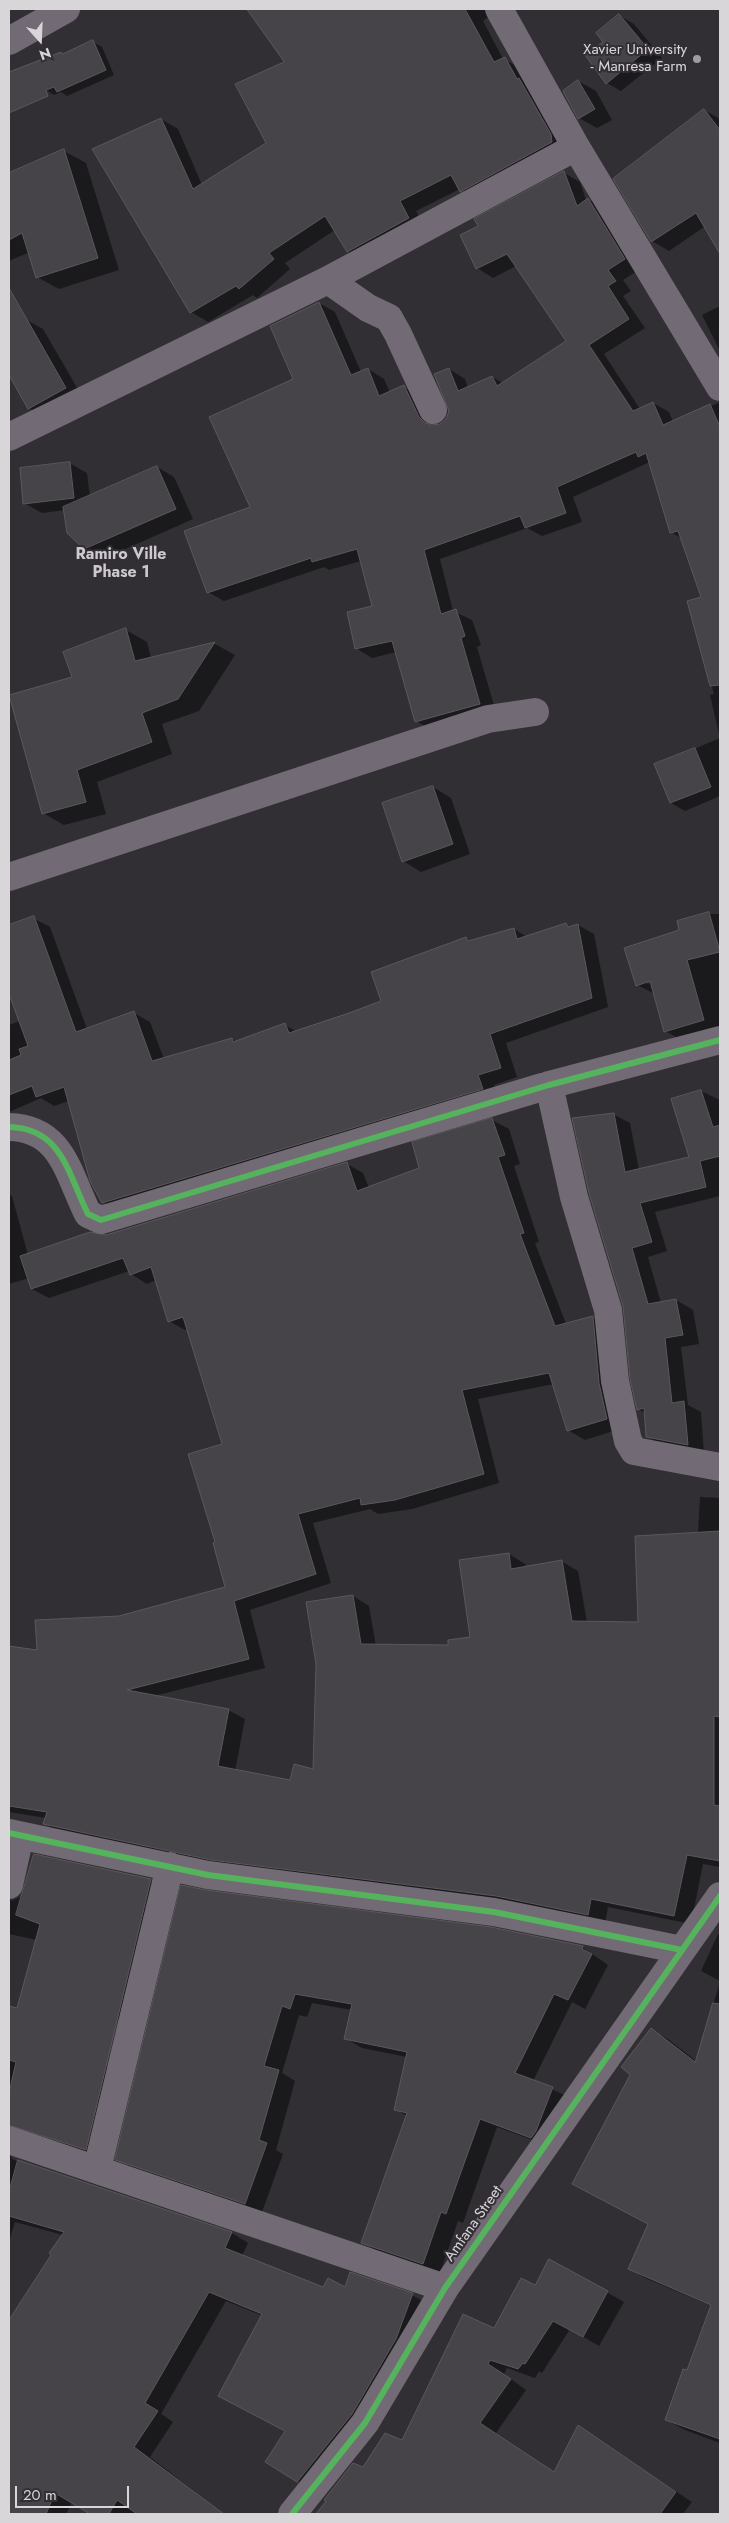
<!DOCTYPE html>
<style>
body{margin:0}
#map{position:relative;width:729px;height:2523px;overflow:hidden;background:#312f33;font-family:Jost,sans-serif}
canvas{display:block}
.frame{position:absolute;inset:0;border:10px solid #d9d6da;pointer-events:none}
.north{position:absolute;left:15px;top:15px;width:50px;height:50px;-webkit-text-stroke:4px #322e34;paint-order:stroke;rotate:160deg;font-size:14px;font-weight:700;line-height:20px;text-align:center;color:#d9d6da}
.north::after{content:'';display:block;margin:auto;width:18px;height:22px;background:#d9d6da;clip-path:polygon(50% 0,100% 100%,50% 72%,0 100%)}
.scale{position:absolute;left:15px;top:2486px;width:114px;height:22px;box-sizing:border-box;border:2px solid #d9d6da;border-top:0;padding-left:6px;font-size:15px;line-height:18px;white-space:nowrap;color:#d9d6da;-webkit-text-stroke:4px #322e34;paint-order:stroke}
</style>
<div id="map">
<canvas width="729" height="2523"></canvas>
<div class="frame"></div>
<div class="north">N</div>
<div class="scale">20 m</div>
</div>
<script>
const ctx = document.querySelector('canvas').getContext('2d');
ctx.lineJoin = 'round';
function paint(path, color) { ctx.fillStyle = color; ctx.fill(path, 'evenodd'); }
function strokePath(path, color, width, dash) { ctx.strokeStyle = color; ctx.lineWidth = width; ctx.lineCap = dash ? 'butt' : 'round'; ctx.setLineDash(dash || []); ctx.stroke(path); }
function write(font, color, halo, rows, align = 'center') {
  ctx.font = font + ' Jost,sans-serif'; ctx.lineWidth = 4; ctx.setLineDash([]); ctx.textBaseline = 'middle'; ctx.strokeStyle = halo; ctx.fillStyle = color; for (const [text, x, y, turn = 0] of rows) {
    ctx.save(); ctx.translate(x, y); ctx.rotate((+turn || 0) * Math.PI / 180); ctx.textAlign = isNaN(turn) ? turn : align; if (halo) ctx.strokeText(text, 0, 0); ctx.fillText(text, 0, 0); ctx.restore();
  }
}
paint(new Path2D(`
 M 255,9 L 309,9 L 315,18 L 332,9 L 499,9 L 483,21 L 503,59 L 521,68 L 568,145 L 478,200 L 460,189 L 416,211 L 425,227 L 364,261 L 347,251 L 335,230 L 285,263 L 290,269 L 257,298 L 253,295 L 208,322 L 191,312 L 161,119 L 178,129 L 202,185 L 267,144 L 285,63 L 251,12 Z
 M 620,16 L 634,24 L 662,58 L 621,91 L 607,83 L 605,42 Z
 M 93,42 L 102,47 L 114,75 L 67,96 L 61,92 L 54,95 L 46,90 L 63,55 Z
 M 578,81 L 596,91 L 612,120 L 597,128 L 579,118 Z
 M 704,110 L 720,119 L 720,216 L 669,251 L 652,241 L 615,179 Z
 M 64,151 L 86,163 L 119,270 L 59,289 L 37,277 L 30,252 L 9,261 L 9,175 Z
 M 564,173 L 580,182 L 586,200 L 588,199 L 604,208 L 640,269 L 623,280 L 631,291 L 623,296 L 645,328 L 604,354 L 640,409 L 653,403 L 669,412 L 673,422 L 718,403 L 720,405 L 720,554 L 703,563 L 682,539 L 671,532 L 650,462 L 573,497 L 582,522 L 542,536 L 527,528 L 440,559 L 453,611 L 472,620 L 481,645 L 477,647 L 496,712 L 432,730 L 416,721 L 396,652 L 372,658 L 356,648 L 373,607 L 361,561 L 329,570 L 324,567 L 224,601 L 208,592 L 251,508 L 319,303 L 335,312 L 361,372 L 368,369 L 384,379 L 390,393 L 404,387 L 420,396 L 434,426 L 446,420 L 450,411 L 449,369 L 465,379 L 468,388 L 492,377 L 503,383 L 568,341 L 516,266 L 493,278 L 477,268 L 480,227 Z
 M 720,306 L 720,351 L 702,315 Z
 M 25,319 L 43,329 L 83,398 L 47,418 L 29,408 L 9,372 L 9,328 Z
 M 69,463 L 87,473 L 90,497 L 157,467 L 174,477 L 193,519 L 103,559 L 85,548 L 65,510 L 42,513 L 24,503 Z
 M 720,591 L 720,796 L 685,811 L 671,803 L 656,765 L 720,738 L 710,695 L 714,694 L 690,604 Z
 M 126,630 L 147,642 L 151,658 L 215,644 L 235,655 L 199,711 L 162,724 L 172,754 L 97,782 L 106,814 L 64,825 L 43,813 L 74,678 Z
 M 433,787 L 451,798 L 470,854 L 421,872 L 403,861 Z
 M 709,914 L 720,914 L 720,1030 L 682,1040 L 665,1031 L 655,994 L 637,985 L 681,930 ZM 647,981 L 657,981 L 647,984 Z
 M 33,918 L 50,927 L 87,1029 L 134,1013 L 150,1022 L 164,1059 L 232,1039 L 237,1042 L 285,1025 L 297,1032 L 383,1002 L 466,939 L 471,941 L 514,929 L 527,937 L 566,925 L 571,927 L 578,925 L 594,934 L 608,1007 L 506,1043 L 517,1077 L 494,1085 L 499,1098 L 120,1212 L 103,1202 L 69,1101 L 54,1106 L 41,1098 L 9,1112 L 9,1025 L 20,1021 L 9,990 L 9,927 Z
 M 701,1091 L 720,1100 L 720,1196 L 655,1212 L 667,1251 L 648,1257 L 661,1303 L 676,1300 L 693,1310 L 699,1344 L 681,1347 L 688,1405 L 701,1412 L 704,1454 L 664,1446 L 648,1437 L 645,1413 L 638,1409 L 613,1114 L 630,1123 L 639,1170 L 690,1158 Z
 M 492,1120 L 509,1129 L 520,1164 L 514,1166 L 539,1242 L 535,1243 L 566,1324 L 593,1317 L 609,1326 L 623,1428 L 585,1440 L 568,1430 L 554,1384 L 478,1399 L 499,1483 L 412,1509 L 378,1514 L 370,1509 L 313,1523 L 331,1583 L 250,1610 L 265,1668 L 154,1696 L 228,1710 L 245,1719 L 235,1771 L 291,1781 L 314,1770 L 353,1596 L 369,1606 L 376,1646 L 450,1646 L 472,1638 L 509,1554 L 525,1564 L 526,1567 L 561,1561 L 578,1571 L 587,1622 L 639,1623 L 698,1533 L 700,1497 L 720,1498 L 720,1867 L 703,1864 L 691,1924 L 608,1907 L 605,1924 L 228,1868 L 61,1833 L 45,1824 L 46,1818 L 9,1812 L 9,1648 L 38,1652 L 119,1617 L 226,1587 L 217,1543 L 224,1445 L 188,1329 L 185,1330 L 169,1321 L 156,1280 L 147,1284 L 131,1274 L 129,1271 L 49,1298 L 32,1289 L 29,1278 L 9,1284 L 9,1195 L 12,1196 L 28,1255 L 106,1236 L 347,1164 L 363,1173 L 369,1188 L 421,1169 Z
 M 9,1875 L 13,1878 L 11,1901 L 22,1896 L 150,1880 L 167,1889 L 134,2024 L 41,1996 L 37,1940 L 9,1934 Z
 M 182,1887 L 582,1947 L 608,1965 L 585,2009 L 572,2002 L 533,2081 L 569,2097 L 549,2146 L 497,2127 L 463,2223 L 458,2221 L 440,2273 L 379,2252 L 362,2242 L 407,2116 L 395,2109 L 407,2057 L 362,2048 L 345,2038 L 352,2010 L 312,2003 L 307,2017 L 299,2015 L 282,2073 L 295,2081 L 276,2150 L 283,2154 L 262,2212 L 134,2169 L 117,2159 Z
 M 718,1934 L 720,1935 L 720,1981 L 701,1971 Z
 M 720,1982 L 720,2359 L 713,2357 L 712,2306 L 645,2278 L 629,2268 L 649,2224 L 632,2075 L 652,2030 L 668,2039 L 696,2061 Z
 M 9,2040 L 106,2066 L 122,2075 L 102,2158 L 10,2153 L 12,2159 L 232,2233 L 248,2243 L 242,2256 L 324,2289 L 346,2288 L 412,2295 L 428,2304 L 314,2491 L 267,2461 L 286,2431 L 263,2316 L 226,2301 L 161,2414 L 173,2422 L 150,2457 L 224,2514 L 93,2514 L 72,2502 L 66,2514 L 9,2514 L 9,2469 L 17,2449 L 9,2445 L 9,2366 L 19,2347 L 9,2340 L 9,2323 L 63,2235 L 15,2222 L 9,2242 Z
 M 550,2260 L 624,2302 L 599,2346 L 570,2329 L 542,2373 L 539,2371 L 535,2378 L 507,2368 L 504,2374 L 526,2390 L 496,2433 L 555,2473 L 578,2426 L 692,2502 L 683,2514 L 318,2514 L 328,2501 L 363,2469 L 403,2442 L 495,2330 L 535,2287 Z
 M 713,2362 L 720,2366 L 720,2443 L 685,2430 L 666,2420 L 687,2372 Z`), '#0007');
const building = new Path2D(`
 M 247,9 L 465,9 L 494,62 L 505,57 L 517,79 L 519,78 L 551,134 L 552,142 L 460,192 L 451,175 L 400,201 L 409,218 L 347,252 L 325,216 L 269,253 L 274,259 L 239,289 L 236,286 L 190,313 L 92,149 L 161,118 L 193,189 L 266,143 L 235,84 L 284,62 Z
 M 619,14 L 648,49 L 606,84 L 585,55 L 603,42 L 596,33 Z
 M 93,40 L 106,70 L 57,92 L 54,87 L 46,90 L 48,96 L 9,113 L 9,72 L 61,52 L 62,54 Z
 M 578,80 L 595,109 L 578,119 L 563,91 Z
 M 704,109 L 720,130 L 720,254 L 696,213 L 651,242 L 613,179 Z
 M 64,149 L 98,258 L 36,278 L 22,233 L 9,240 L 9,173 Z
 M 564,171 L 577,206 L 588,198 L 625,259 L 608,270 L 616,281 L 608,286 L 629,319 L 589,345 L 633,411 L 653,402 L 663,425 L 710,404 L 720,427 L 720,685 L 710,686 L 687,601 L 701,597 L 678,531 L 670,533 L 646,453 L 638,457 L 636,452 L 557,487 L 566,513 L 525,528 L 520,516 L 424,550 L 441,614 L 456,609 L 465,636 L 461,638 L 480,704 L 415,722 L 392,641 L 355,649 L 347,612 L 372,606 L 357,549 L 312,562 L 311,558 L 207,593 L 184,531 L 250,507 L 209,417 L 293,379 L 270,326 L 319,302 L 351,375 L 368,368 L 379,396 L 404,385 L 419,417 L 424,422 L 431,425 L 440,424 L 446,419 L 449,411 L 434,374 L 449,368 L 458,391 L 492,376 L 497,386 L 566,341 L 507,254 L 476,269 L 460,235 L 478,226 L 474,219 Z
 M 9,288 L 66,388 L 28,409 L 9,375 Z
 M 70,462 L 74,498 L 23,504 L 20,468 Z
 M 157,466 L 176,509 L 84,549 L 67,533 L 63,507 Z
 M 126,628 L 135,661 L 215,642 L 178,699 L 142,713 L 152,742 L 77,770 L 86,802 L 42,814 L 9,695 L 72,677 L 63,652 Z
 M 695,748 L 711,787 L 670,803 L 654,764 Z
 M 433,786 L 453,844 L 402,862 L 382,803 Z
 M 709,912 L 720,952 L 687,960 L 704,1020 L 664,1032 L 650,981 L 636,986 L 624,948 L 679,930 L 677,921 Z
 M 34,916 L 76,1032 L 134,1011 L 152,1061 L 232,1038 L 233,1042 L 285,1023 L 289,1033 L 349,1013 L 381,1001 L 371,972 L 466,937 L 468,941 L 514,928 L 517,939 L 566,923 L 568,927 L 578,924 L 592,998 L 490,1034 L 501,1068 L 478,1075 L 483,1089 L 102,1203 L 90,1181 L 64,1087 L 36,1097 L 32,1086 L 9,1095 L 9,1060 L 21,1055 L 19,1049 L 28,1046 L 9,994 L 9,925 Z
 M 701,1090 L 713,1127 L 720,1125 L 720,1156 L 700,1161 L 706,1187 L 640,1203 L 652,1242 L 632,1248 L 648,1304 L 676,1299 L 683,1335 L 665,1338 L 672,1403 L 684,1401 L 688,1445 L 646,1437 L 644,1408 L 637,1410 L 630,1379 L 623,1306 L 589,1193 L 572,1118 L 614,1113 L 625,1172 L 689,1157 L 671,1099 Z
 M 492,1118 L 505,1155 L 498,1157 L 524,1233 L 520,1234 L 555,1326 L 593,1316 L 599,1383 L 607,1419 L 567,1431 L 549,1373 L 462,1390 L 484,1474 L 395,1500 L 361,1505 L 360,1498 L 298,1514 L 316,1574 L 234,1601 L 249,1659 L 127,1690 L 229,1709 L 218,1766 L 290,1780 L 294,1764 L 313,1769 L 316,1664 L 306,1602 L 353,1595 L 361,1644 L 448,1645 L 448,1640 L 470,1637 L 459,1560 L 509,1553 L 511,1569 L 562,1560 L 572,1621 L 638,1622 L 635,1536 L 720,1531 L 720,1717 L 714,1716 L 714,1805 L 720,1806 L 720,1861 L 687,1855 L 674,1916 L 591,1899 L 588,1915 L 496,1896 L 211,1860 L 43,1824 L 47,1812 L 9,1806 L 9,1646 L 37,1650 L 35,1620 L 119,1616 L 225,1587 L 213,1543 L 215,1542 L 188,1454 L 222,1444 L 183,1317 L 168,1322 L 151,1267 L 130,1275 L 123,1258 L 31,1289 L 20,1256 L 90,1232 L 106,1235 L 347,1162 L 357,1191 L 419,1168 L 412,1142 Z
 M 34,1854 L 151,1879 L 86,2150 L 9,2125 L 9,2093 L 16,2062 L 9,2060 L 9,2006 L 17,2008 L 40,1924 L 16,1915 Z
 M 181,1885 L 206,1890 L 491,1927 L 583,1946 L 582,1949 L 592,1954 L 568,2000 L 554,1994 L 515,2073 L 553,2087 L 536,2131 L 531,2138 L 480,2119 L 446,2214 L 441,2212 L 423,2264 L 361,2243 L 407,2113 L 394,2110 L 407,2052 L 344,2039 L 352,2004 L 295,1994 L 290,2009 L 282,2006 L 264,2066 L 279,2070 L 259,2140 L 267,2143 L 245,2204 L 115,2160 Z
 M 713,2003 L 720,2004 L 720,2439 L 665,2420 L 683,2369 L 687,2370 L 711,2305 L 628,2269 L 648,2224 L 572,2184 L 630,2075 L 621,2067 L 651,2028 L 695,2062 Z
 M 18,2160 L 232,2232 L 225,2248 L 323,2287 L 328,2278 L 345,2287 L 350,2272 L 413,2293 L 396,2339 L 352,2414 L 297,2482 L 265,2462 L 285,2431 L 218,2396 L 262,2314 L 209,2292 L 145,2403 L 158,2411 L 134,2447 L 224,2514 L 137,2514 L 117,2500 L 109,2514 L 90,2514 L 55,2493 L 46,2514 L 9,2514 L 9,2320 L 51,2255 L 49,2253 L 64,2232 L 9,2216 L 9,2192 Z
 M 549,2259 L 608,2291 L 583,2337 L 553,2321 L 525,2364 L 523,2363 L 518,2369 L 490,2360 L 488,2364 L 511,2379 L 480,2423 L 554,2472 L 578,2425 L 676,2492 L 660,2514 L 316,2514 L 326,2501 L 324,2500 L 353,2463 L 363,2467 L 385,2433 L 402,2440 L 463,2314 L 494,2328 L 521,2278 L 535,2285 Z`);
paint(building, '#464448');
strokePath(building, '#5a585b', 1);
strokePath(new Path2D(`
 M 499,9 L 576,147 L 720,387
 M 9,41 L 66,9
 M 328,280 L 368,308 L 389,318 L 398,334 L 433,410
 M 9,437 L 328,280 L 576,147
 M 9,877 L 488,719 L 535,712
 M 549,1085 L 574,1197 L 608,1310 L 615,1381 L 628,1441 L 634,1451 L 720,1467
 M 9,1127 C 62,1128 68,1174 88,1214 L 101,1220 L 549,1085 L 720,1040
 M 9,1833 L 208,1875 L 494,1912 L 682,1950
 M 9,1885 L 20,1836
 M 9,2140 L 445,2288
 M 97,2169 L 170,1866
 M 292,2514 L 365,2423 L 445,2288 L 720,1896`), '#726a75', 28);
strokePath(new Path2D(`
 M 9,1127 C 62,1128 68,1174 88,1214 L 101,1220 L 549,1085 L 720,1040
 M 9,1833 L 208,1875 L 494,1912 L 682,1950
 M 292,2514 L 365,2423 L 445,2288 L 720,1896`), '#56b35d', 6);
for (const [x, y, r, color] of [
 [697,59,5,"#9e9ca0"]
]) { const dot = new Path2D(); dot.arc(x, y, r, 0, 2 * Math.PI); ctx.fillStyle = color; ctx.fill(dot); strokePath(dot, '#322e34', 2); }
write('15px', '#d9d6da', '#322e34', [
 ["Xavier University",687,50],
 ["- Manresa Farm",687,67]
], 'right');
write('15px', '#d9d6da', '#322e34', [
 ["Amfana Street",474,2224,-55]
]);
write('bold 16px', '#cdc8d0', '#322e34', [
 ["Ramiro Ville",121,555],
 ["Phase 1",121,573]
]);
</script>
